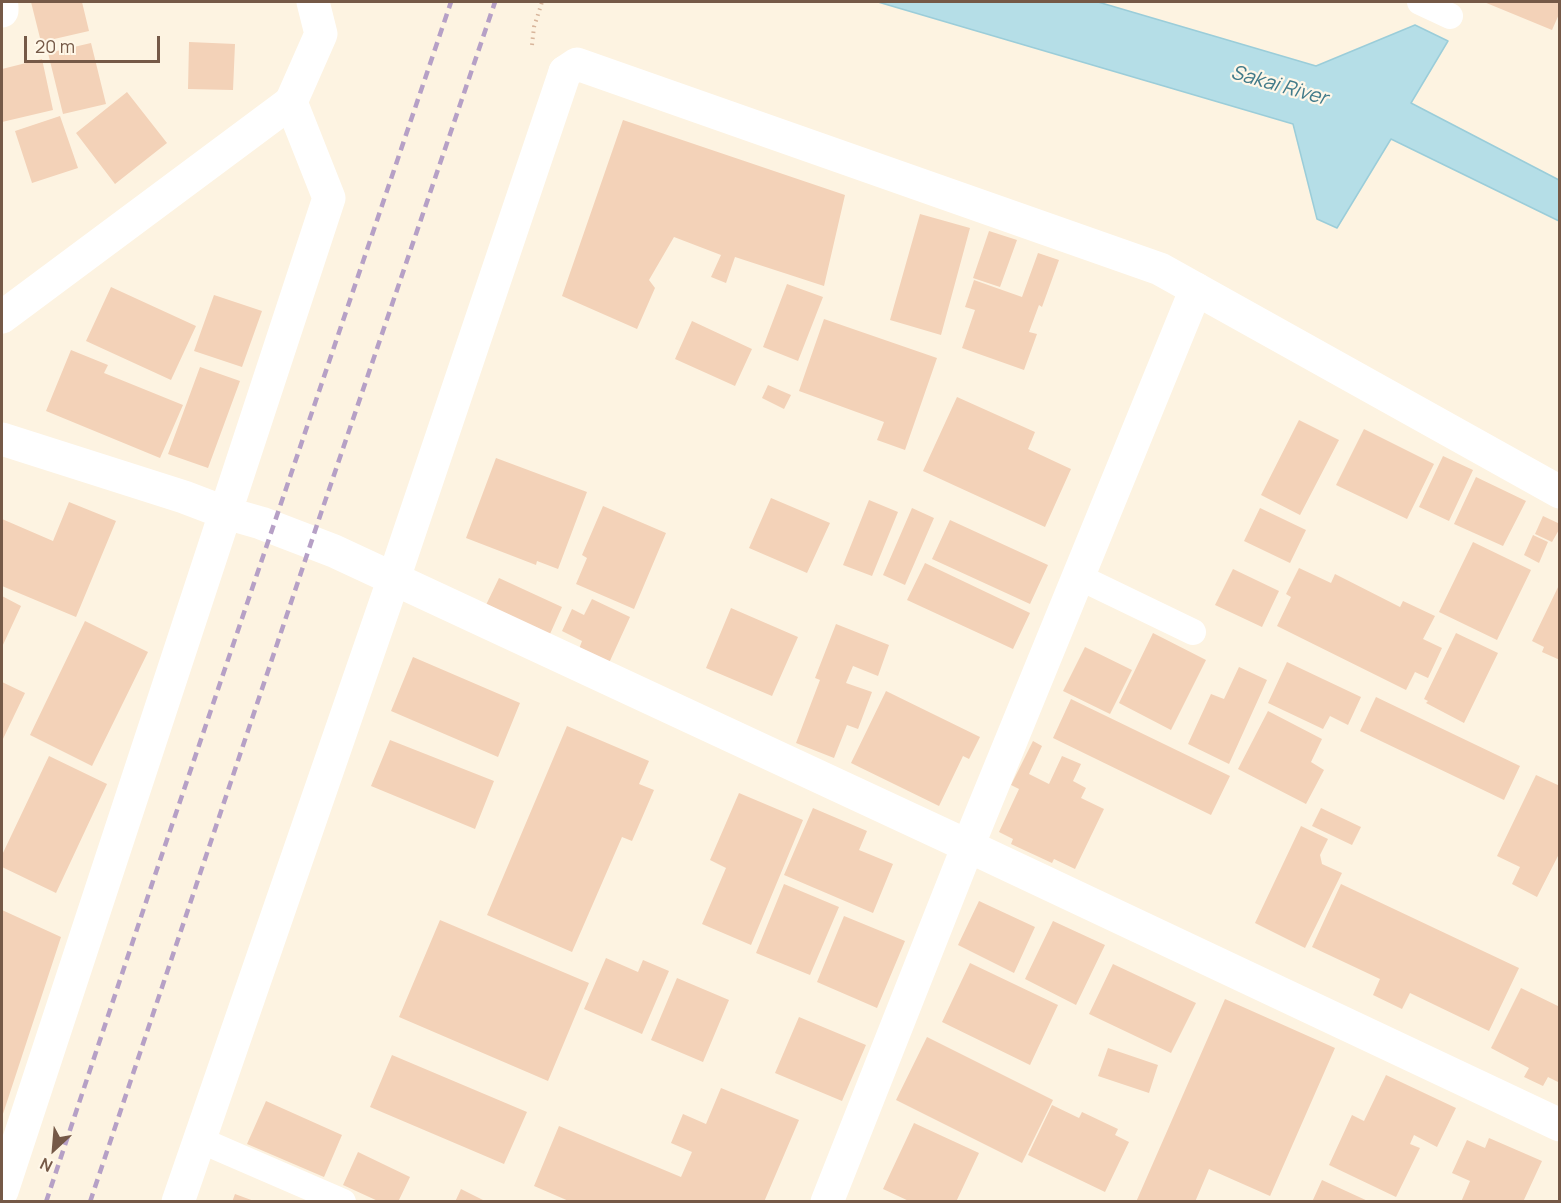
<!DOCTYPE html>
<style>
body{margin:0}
#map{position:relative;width:1561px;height:1203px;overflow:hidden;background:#fdf3e1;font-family:Manrope,sans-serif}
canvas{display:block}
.frame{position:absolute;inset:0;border:3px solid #755947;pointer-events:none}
.north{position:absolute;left:24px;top:1119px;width:60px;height:60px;-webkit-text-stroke:4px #fff7e8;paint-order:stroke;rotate:206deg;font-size:16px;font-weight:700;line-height:24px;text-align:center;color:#755947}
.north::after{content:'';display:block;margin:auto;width:21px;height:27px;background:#755947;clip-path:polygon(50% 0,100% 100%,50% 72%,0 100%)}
.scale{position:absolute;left:24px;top:36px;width:136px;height:27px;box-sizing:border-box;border:3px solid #755947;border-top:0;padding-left:8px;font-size:18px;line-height:21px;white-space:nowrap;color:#755947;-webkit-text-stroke:4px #fff7e8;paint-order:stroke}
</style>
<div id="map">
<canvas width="1561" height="1203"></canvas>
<div class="frame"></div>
<div class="north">N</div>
<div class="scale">20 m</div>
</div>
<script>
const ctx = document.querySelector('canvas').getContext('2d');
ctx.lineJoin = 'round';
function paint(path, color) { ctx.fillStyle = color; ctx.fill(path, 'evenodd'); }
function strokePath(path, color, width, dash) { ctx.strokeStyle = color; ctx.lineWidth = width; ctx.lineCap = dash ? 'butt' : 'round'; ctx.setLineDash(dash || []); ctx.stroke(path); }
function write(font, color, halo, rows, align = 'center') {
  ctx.font = font + ' Manrope,sans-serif'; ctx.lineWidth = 4.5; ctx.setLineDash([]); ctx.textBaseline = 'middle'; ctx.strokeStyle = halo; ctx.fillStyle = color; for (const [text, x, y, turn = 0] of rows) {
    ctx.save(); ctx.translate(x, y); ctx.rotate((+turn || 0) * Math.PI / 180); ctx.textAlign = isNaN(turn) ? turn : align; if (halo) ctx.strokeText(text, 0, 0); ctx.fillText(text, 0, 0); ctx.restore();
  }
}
const water = new Path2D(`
 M 878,2 L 1098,2 L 1316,66 L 1415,25 L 1448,41 L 1411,103 L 1559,180 L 1559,221 L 1391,139 L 1337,228 L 1317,219 L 1293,124 Z`);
paint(water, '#b5dee7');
strokePath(water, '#9bcdd9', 1.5);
paint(new Path2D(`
 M 31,2 L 82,2 L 89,31 L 41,42 Z
 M 1484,2 L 1560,2 L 1560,12 L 1552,30 Z
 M 189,42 L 235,44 L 233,90 L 188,89 Z
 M 91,43 L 106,104 L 63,114 L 48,53 Z
 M 42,59 L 53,110 L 2,122 L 2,69 Z
 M 127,92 L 167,143 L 115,184 L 76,133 Z
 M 60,116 L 78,168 L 32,183 L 15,131 Z
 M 623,120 L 845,195 L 824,286 L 735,257 L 726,283 L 711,277 L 721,255 L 674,237 L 649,280 L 655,288 L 637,329 L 562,296 Z
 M 920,214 L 970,228 L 941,335 L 890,320 Z
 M 989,231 L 1017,240 L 1000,287 L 973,278 Z
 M 1038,253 L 1059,260 L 1042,307 L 1039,305 L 1029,332 L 1037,334 L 1024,370 L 962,348 L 975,310 L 965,307 L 974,280 L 1022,297 Z
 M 787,284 L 823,297 L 798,361 L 763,347 Z
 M 111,287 L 196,326 L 171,380 L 86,341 Z
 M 214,295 L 262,311 L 242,367 L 194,351 Z
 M 824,319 L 937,358 L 905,450 L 877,440 L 884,422 L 799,391 Z
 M 692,321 L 752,349 L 735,386 L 675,359 Z
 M 71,350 L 108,365 L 104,373 L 183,405 L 160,458 L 46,411 Z
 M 200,367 L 240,381 L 208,468 L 168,454 Z
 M 768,385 L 791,395 L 784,409 L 762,398 Z
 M 957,397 L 1035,432 L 1028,449 L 1071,469 L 1045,527 L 923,471 Z
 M 1299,420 L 1339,440 L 1300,515 L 1261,495 Z
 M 1364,429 L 1434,464 L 1407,519 L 1336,485 Z
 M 1443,456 L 1473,470 L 1449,521 L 1419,507 Z
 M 496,458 L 587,492 L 558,569 L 537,561 L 536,565 L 466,538 Z
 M 1476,477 L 1526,501 L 1503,546 L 1454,524 Z
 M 771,498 L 830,523 L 807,573 L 749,548 Z
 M 869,500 L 898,512 L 872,576 L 843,565 Z
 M 69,502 L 116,521 L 76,617 L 2,586 L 2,519 L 53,541 Z
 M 603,506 L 666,533 L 634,609 L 576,584 L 587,558 L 582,555 Z
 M 912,508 L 934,518 L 905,585 L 883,575 Z
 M 1260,508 L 1306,530 L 1290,563 L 1244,541 Z
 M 1543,516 L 1560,524 L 1560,528 L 1552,542 L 1535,534 Z
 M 950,520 L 1048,565 L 1030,604 L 932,559 Z
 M 1533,535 L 1548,542 L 1539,563 L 1524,555 Z
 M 1473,542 L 1531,570 L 1497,640 L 1439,612 Z
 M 925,563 L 1030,613 L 1013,649 L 907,600 Z
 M 1299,568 L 1331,583 L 1335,574 L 1400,607 L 1403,601 L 1435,616 L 1423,639 L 1442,648 L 1428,678 L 1415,672 L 1406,690 L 1277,626 L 1291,597 L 1286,594 Z
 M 1233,569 L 1279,591 L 1262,627 L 1215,605 Z
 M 499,578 L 562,607 L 550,634 L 486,605 Z
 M 1560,583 L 1560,660 L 1542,652 L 1544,647 L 1532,641 Z
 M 2,596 L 21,606 L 2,647 Z
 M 592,599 L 630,617 L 609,663 L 579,649 L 582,641 L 562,631 L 572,609 L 584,615 Z
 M 731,608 L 798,637 L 772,696 L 706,668 Z
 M 85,621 L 148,652 L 92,766 L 30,735 Z
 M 836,624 L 889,645 L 878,676 L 853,666 L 846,683 L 872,692 L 858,729 L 847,725 L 834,758 L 796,743 L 820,680 L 815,678 Z
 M 1153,633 L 1206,660 L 1171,730 L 1119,703 Z
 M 1456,633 L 1498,653 L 1464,723 L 1426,703 L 1428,701 L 1424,699 Z
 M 1085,647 L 1132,670 L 1110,714 L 1063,691 Z
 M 413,657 L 520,703 L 498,757 L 391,711 Z
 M 1287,662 L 1361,697 L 1348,725 L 1330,716 L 1323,729 L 1268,703 Z
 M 1239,667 L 1267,680 L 1229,764 L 1188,744 L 1211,694 L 1224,699 Z
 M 2,682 L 25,693 L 2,741 Z
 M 886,691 L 980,737 L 969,759 L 963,756 L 939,806 L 851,763 Z
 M 1376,697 L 1520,766 L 1504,800 L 1360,731 Z
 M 1071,699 L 1230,776 L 1211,815 L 1053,738 Z
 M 1268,711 L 1322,739 L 1311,762 L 1324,770 L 1306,804 L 1238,769 Z
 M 567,726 L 649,761 L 639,784 L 654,790 L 632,841 L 622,837 L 572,952 L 487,915 Z
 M 390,740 L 494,781 L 475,829 L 371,786 Z
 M 1033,741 L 1042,746 L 1029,774 L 1049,784 L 1062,756 L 1081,764 L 1073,781 L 1086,788 L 1081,798 L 1104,809 L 1075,869 L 1054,859 L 1052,863 L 1011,844 L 1013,839 L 999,832 L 1019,789 L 1011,785 Z
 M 49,756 L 107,784 L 56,893 L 2,867 L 2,855 Z
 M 1536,775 L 1560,786 L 1560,852 L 1537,897 L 1512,884 L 1520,867 L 1497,856 Z
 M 739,793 L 803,820 L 751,945 L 702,924 L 726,868 L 710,860 Z
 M 813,808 L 867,831 L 859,850 L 893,864 L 873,913 L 784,875 Z
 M 1321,808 L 1361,827 L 1352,845 L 1312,826 Z
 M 1301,826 L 1328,839 L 1320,855 L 1322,864 L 1342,873 L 1305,948 L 1255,923 Z
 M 784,884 L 839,907 L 810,975 L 756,953 Z
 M 1341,884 L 1519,968 L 1489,1031 L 1410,993 L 1402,1009 L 1373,995 L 1380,979 L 1312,947 Z
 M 979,901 L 1035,927 L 1014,973 L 958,945 Z
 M 2,910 L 61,937 L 2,1117 Z
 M 844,916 L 905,941 L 877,1008 L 817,982 Z
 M 440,920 L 589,983 L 548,1081 L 399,1017 Z
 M 1053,921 L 1105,945 L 1076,1005 L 1025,979 Z
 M 606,958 L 638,972 L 643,960 L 669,971 L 642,1034 L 584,1009 Z
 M 970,963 L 1058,1005 L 1030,1065 L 942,1022 Z
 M 1113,964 L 1196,1003 L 1171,1053 L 1089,1014 Z
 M 677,978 L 729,1000 L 703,1062 L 651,1040 Z
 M 1521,988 L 1560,1007 L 1560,1083 L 1548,1077 L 1543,1086 L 1524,1077 L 1529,1068 L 1491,1048 Z
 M 1225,999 L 1335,1048 L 1270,1196 L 1209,1169 L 1195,1202 L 1136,1202 Z
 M 799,1017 L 866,1045 L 842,1101 L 775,1073 Z
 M 927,1037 L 1053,1100 L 1022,1163 L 896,1100 Z
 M 1108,1048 L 1158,1065 L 1149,1093 L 1098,1076 Z
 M 392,1055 L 527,1112 L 504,1164 L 370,1107 Z
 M 1386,1075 L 1456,1108 L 1437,1147 L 1414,1135 L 1410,1144 L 1420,1148 L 1396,1197 L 1329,1165 L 1352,1115 L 1364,1121 Z
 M 721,1088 L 799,1120 L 764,1202 L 571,1202 L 534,1186 L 559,1126 L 681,1177 L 692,1152 L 671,1143 L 683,1114 L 706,1124 Z
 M 266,1101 L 342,1135 L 324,1177 L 247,1144 Z
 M 1052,1105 L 1079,1118 L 1082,1112 L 1118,1129 L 1115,1135 L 1129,1142 L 1105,1192 L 1028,1155 Z
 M 914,1123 L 979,1153 L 956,1202 L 911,1202 L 883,1189 Z
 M 1489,1138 L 1542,1161 L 1523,1202 L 1461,1202 L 1470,1181 L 1452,1173 L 1467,1140 L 1485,1148 Z
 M 358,1152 L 410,1177 L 398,1202 L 380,1202 L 343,1185 Z
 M 1322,1180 L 1370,1202 L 1312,1202 Z
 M 461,1189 L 487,1202 L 455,1202 Z
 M 235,1194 L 254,1201 L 254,1202 L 232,1202 Z`), '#f3d2b8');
strokePath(new Path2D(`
 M 532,45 L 534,27 L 542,2`), '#d8b59b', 4, [1.5, 4.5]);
strokePath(new Path2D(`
 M 1420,2 L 1450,16
 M 1079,577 L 1193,632
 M 200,1140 L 343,1202`), '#fff', 26);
strokePath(new Path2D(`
 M 2,7 L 2,11
 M 565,72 L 577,64 L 1160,269 L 1560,492
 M 2,439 L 184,497 L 226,513 L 261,523 L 334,551 L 968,846 L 1560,1125
 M 2,1191 L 329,198 L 291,102 L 321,34 L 313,2`), '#fff', 33);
strokePath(new Path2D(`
 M 2,317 L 291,102
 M 178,1202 L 394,578 L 565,72
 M 827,1202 L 968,846 L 1196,289`), '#fff', 33);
strokePath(new Path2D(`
 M 46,1202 L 153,881 L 451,2
 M 90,1202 L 319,519 L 495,2`), '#b6a0c6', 4.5, [9, 6]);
write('italic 20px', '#417a89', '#fff7e8', [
 ["Sakai River",1279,86,16]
]);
</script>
